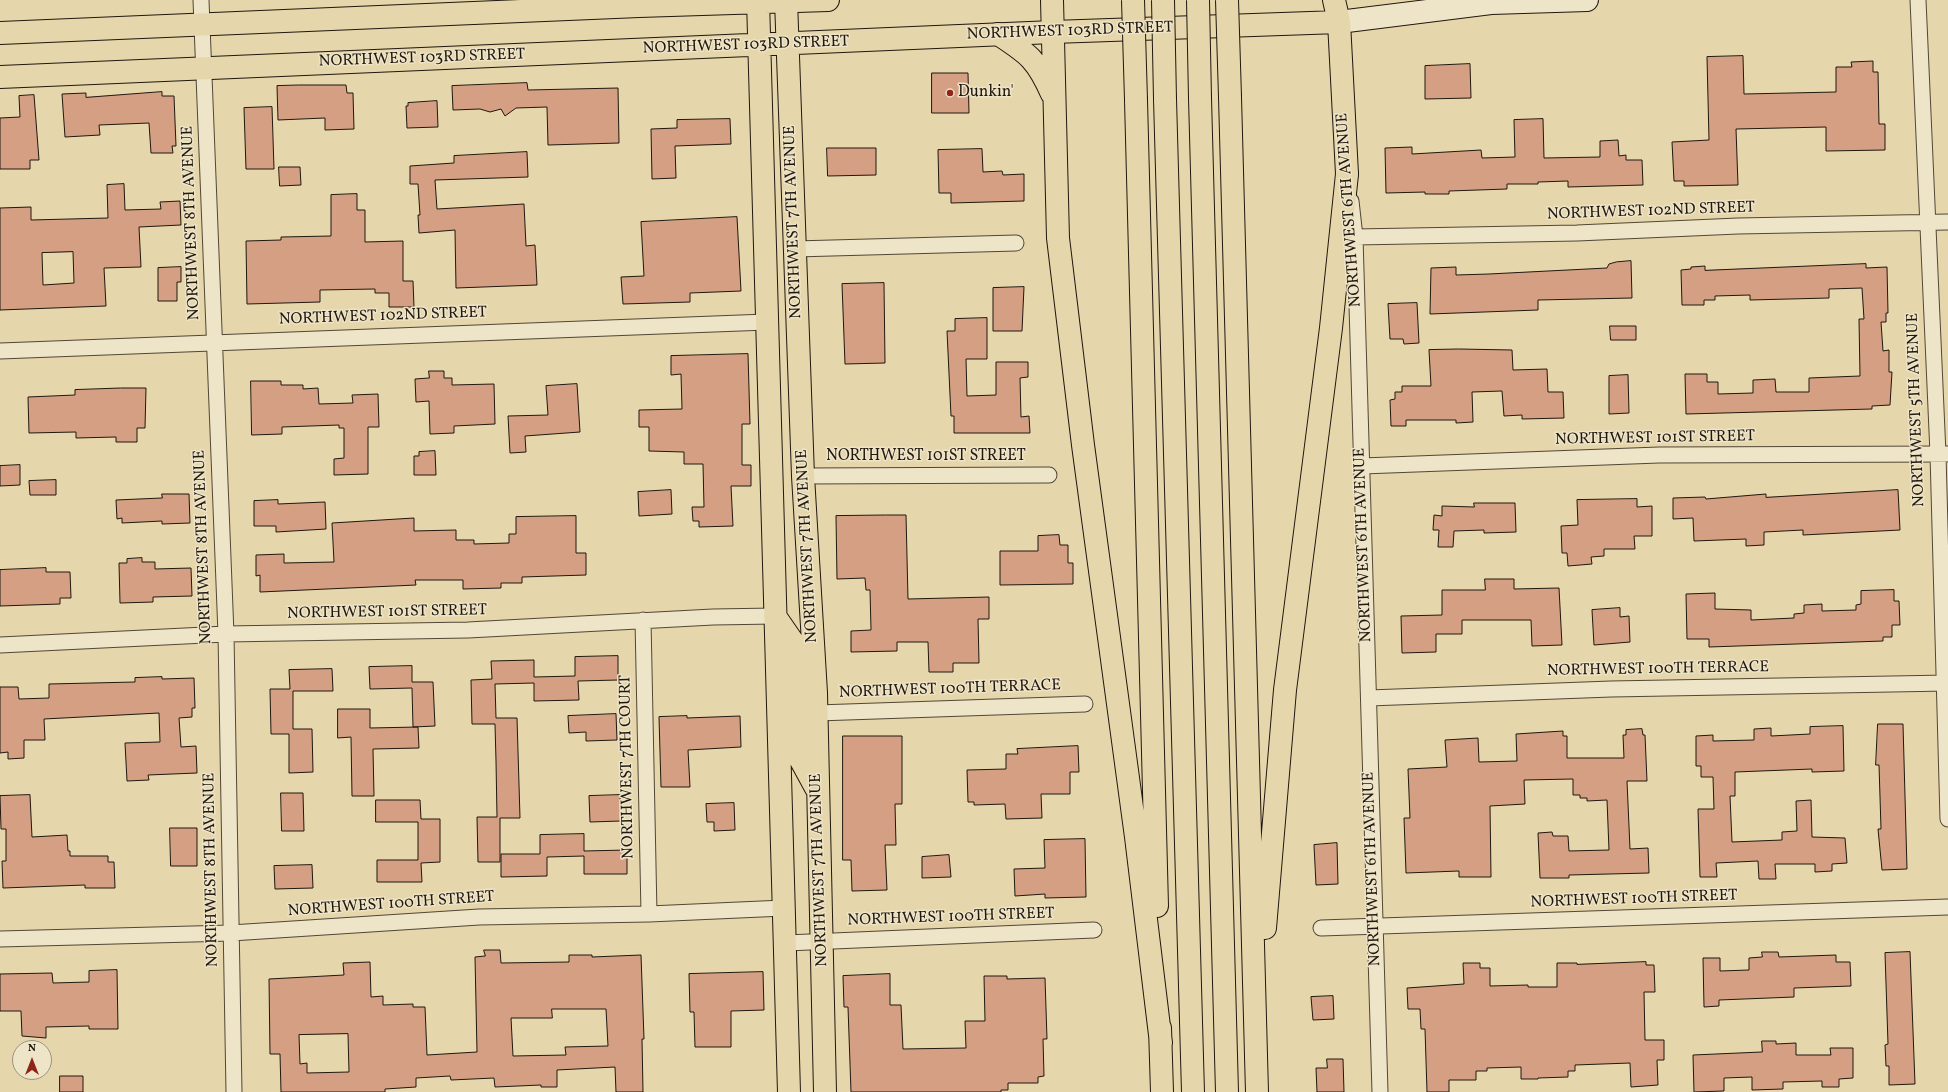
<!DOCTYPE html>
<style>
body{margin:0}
#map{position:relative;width:1948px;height:1092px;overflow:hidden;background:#e5d6ab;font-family:Vollkorn,serif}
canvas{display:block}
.north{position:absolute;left:12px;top:1040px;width:40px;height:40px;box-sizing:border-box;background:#eee4c8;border:1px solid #9c927e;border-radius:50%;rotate:0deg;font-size:11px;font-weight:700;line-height:16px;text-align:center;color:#20170e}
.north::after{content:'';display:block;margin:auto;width:14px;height:18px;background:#8f2418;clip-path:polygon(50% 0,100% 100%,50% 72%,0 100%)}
</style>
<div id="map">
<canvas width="1948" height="1092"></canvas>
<div class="north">N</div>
</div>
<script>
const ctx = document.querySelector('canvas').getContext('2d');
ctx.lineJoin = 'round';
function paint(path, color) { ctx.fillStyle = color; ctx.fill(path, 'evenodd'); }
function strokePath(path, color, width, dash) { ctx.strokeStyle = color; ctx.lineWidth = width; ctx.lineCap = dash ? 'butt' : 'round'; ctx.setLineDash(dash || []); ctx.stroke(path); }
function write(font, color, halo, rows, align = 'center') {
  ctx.font = font + ' Vollkorn,serif'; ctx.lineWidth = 3; ctx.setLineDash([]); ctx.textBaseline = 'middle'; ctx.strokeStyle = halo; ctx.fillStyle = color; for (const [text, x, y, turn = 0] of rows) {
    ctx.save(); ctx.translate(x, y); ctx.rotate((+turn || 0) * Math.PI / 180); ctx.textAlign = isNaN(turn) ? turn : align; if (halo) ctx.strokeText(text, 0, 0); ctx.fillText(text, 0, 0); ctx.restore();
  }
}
const building = new Path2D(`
 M 1743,56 L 1744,94 L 1836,92 L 1836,67 L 1852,67 L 1851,62 L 1873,61 L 1873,72 L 1878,72 L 1879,124 L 1885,124 L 1885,150 L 1826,151 L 1826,127 L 1736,129 L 1738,185 L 1684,186 L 1684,181 L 1674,181 L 1672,142 L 1709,140 L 1707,57 Z
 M 1470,64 L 1471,98 L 1425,99 L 1425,66 Z
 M 932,73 L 968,73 L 969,113 L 932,113 Z
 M 527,83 L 528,90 L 618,88 L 619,143 L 548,145 L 547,107 L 516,108 L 505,116 L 501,109 L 490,112 L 480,109 L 453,110 L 452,86 Z
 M 299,85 L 346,85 L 347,93 L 353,93 L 354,129 L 325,130 L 325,118 L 278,120 L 277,86 Z
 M 162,92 L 162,96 L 174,96 L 176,146 L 172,146 L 173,153 L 151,153 L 149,123 L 99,125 L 100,135 L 65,137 L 62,94 L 86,93 L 86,97 Z
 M 34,95 L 39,160 L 30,160 L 30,169 L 0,169 L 0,118 L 20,117 L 19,96 Z
 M 437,101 L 438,127 L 407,128 L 406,106 L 408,106 L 408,103 Z
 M 272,107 L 274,169 L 246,169 L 244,108 Z
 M 730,119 L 731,144 L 675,146 L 676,178 L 652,179 L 651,129 L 677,128 L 677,120 Z
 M 1543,119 L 1544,158 L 1600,157 L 1600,141 L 1618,140 L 1619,156 L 1626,155 L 1626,160 L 1642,160 L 1643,185 L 1568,187 L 1568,181 L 1538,182 L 1538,184 L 1507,184 L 1507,189 L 1449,191 L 1449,194 L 1425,194 L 1425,192 L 1386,193 L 1385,148 L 1412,147 L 1412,154 L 1481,150 L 1482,158 L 1515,157 L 1514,120 Z
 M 827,148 L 876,148 L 876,175 L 828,176 Z
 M 982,149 L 983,172 L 1002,171 L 1003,175 L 1024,174 L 1024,201 L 951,203 L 951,193 L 939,193 L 938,150 Z
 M 527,152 L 528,177 L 435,180 L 437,209 L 524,204 L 526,246 L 535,245 L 537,285 L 456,288 L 455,230 L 419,233 L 418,215 L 420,215 L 418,184 L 410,184 L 410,166 L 454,163 L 454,156 Z
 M 279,167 L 300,167 L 301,185 L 280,186 Z
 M 124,184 L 125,210 L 161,209 L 160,202 L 180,201 L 181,225 L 139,227 L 141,267 L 104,268 L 106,306 L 0,310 L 0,208 L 31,207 L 31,220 L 108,218 L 107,185 ZM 73,252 L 74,283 L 43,285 L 42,253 Z
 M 357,194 L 357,210 L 365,210 L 365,242 L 403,241 L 403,281 L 413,281 L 414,307 L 389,307 L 389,293 L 375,293 L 375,289 L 320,290 L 320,302 L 247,304 L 246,241 L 281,240 L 281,237 L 331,236 L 331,195 Z
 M 737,217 L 741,291 L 690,293 L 690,302 L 623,304 L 621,277 L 644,276 L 641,222 Z
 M 1631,261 L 1632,298 L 1538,300 L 1538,310 L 1430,314 L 1431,268 L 1456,267 L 1456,275 L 1489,274 L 1607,268 L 1609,264 L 1616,262 Z
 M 1866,264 L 1866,268 L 1887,267 L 1888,313 L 1886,313 L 1886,322 L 1881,322 L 1883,351 L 1889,350 L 1889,372 L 1892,372 L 1890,405 L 1872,406 L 1872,409 L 1686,414 L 1685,374 L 1707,374 L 1707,382 L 1718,382 L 1718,394 L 1753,393 L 1753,380 L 1775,379 L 1776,392 L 1809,392 L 1809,378 L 1860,376 L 1859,319 L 1864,319 L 1862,288 L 1829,289 L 1829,298 L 1750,300 L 1750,295 L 1715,296 L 1715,300 L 1704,300 L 1704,305 L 1682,305 L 1681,270 L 1691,269 L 1691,267 L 1705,266 L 1705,270 Z
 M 181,267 L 181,282 L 177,282 L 177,301 L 158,301 L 158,268 Z
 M 884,283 L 885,363 L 845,364 L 842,284 Z
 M 1024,287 L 1022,331 L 993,331 L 993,288 Z
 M 1417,303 L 1419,343 L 1404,344 L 1403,339 L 1390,339 L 1388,304 Z
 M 987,318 L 987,359 L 966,359 L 967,396 L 996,395 L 996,362 L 1028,362 L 1028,377 L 1020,378 L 1021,417 L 1029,416 L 1030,433 L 954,433 L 954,416 L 951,416 L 947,331 L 955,331 L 955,319 Z
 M 1610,326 L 1636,326 L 1636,340 L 1611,340 Z
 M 1459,349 L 1512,350 L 1513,370 L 1547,369 L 1548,392 L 1563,392 L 1564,418 L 1522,419 L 1522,415 L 1504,416 L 1502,391 L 1472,392 L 1473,422 L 1456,423 L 1456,420 L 1406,420 L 1406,426 L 1391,426 L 1390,400 L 1395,399 L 1395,392 L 1402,392 L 1402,386 L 1431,386 L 1429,350 Z
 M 748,354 L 750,424 L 742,424 L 742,465 L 751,465 L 751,486 L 731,486 L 733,526 L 699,527 L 699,521 L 693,521 L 692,507 L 704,507 L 703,464 L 684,464 L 684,452 L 649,451 L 649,427 L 639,427 L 639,410 L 682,409 L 681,374 L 671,375 L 671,356 Z
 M 429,371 L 444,371 L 444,378 L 452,378 L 452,385 L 494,384 L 495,424 L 454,426 L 454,433 L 430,434 L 429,401 L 416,402 L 415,379 L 429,378 Z
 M 1628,375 L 1629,413 L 1609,414 L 1609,376 Z
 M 251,381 L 281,381 L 281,385 L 303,385 L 303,389 L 318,388 L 319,404 L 353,403 L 352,395 L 378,394 L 379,427 L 368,427 L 368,474 L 334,475 L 334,459 L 344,458 L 344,428 L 339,428 L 339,425 L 282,427 L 282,434 L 252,435 Z
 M 577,384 L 580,432 L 525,436 L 526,452 L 510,453 L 508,416 L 548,415 L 546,386 Z
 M 121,388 L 146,388 L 145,428 L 137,428 L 137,442 L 116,442 L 116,437 L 76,438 L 76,432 L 29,433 L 28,397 L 75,395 L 75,390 Z
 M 435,451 L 436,475 L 414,475 L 414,456 L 419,456 L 419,452 Z
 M 20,465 L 20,485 L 0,486 L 0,466 Z
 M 56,480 L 56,495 L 30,495 L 29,481 Z
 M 671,490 L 672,514 L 639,516 L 638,492 Z
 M 1898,490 L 1900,530 L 1803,535 L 1803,530 L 1764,532 L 1764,545 L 1746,546 L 1746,539 L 1694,541 L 1693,518 L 1673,519 L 1673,498 L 1705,497 L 1706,499 L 1766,494 L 1766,497 Z
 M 162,494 L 189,494 L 190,523 L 162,524 L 162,521 L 122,523 L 122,518 L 117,519 L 116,500 L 162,498 Z
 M 1637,499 L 1637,507 L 1652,506 L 1652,536 L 1634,536 L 1635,549 L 1604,549 L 1604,556 L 1591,557 L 1592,564 L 1568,566 L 1567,553 L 1562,553 L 1561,526 L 1578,525 L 1577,500 Z
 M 278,500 L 278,504 L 325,502 L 326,529 L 276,532 L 276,526 L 254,526 L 254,501 Z
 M 1474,503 L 1515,503 L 1516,532 L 1484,533 L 1484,530 L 1454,531 L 1453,547 L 1438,547 L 1439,530 L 1433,530 L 1434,515 L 1442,516 L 1442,506 L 1474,507 Z
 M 886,515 L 906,515 L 908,599 L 989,597 L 989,619 L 978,619 L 979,663 L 953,663 L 953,672 L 929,672 L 928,642 L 897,642 L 897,651 L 851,652 L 851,631 L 871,630 L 870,590 L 866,590 L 865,578 L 837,579 L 836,516 Z
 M 576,516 L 576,553 L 586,553 L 586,575 L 522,577 L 522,583 L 501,583 L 501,588 L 463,589 L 463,580 L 415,580 L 416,585 L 260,592 L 260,575 L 256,576 L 256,555 L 284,554 L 284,563 L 334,562 L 332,523 L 414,518 L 414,531 L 456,530 L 456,540 L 474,540 L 474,544 L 509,543 L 509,534 L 516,534 L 516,517 Z
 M 1059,535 L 1060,545 L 1068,545 L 1068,563 L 1073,563 L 1073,584 L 1000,585 L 1000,551 L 1038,551 L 1038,536 Z
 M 142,558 L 142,562 L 155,562 L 155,569 L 191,568 L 192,596 L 153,597 L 153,602 L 120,603 L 119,563 L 127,563 L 127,559 Z
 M 46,568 L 46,572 L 70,572 L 71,598 L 60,598 L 60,604 L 0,606 L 0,570 Z
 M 1485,579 L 1514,579 L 1514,589 L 1559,588 L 1562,645 L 1532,646 L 1531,620 L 1462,620 L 1462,634 L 1436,634 L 1436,652 L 1402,653 L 1401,616 L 1442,615 L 1442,590 L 1485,590 Z
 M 1894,590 L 1894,601 L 1899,601 L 1900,625 L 1892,625 L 1892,637 L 1883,637 L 1883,641 L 1709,647 L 1709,639 L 1687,639 L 1686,594 L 1715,593 L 1715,609 L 1751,610 L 1751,620 L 1794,618 L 1794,614 L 1804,613 L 1804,605 L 1822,604 L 1822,611 L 1856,610 L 1856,605 L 1861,604 L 1861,591 Z
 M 1620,608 L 1620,617 L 1629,616 L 1630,642 L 1594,645 L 1592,610 Z
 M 618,656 L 618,680 L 578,681 L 579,700 L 534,701 L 534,683 L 495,684 L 496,718 L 517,718 L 520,818 L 500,818 L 500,862 L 478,862 L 477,817 L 497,817 L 496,761 L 495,724 L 472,724 L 471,680 L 492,679 L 491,661 L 534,660 L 534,677 L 575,676 L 575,657 Z
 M 412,666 L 412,682 L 433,682 L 435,726 L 413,727 L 412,688 L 370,689 L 369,667 Z
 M 332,669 L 333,691 L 293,691 L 293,729 L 312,729 L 313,772 L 289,773 L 289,734 L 271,734 L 270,689 L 290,689 L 289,670 Z
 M 162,677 L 162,679 L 194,678 L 195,708 L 192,708 L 192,717 L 179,718 L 181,747 L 196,746 L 197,773 L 148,775 L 149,780 L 127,781 L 125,743 L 160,742 L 159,713 L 44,719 L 45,740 L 24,740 L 24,758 L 8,759 L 8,752 L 0,753 L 0,687 L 18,687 L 19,699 L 49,698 L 49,684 L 135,682 L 135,678 Z
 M 338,709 L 370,709 L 370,728 L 418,727 L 419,748 L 373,749 L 374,796 L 352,796 L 351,737 L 338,738 Z
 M 616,714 L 617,740 L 586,741 L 586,732 L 569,733 L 568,716 Z
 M 687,716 L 687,718 L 740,716 L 741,747 L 688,750 L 690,787 L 661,787 L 659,717 Z
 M 1878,724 L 1903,724 L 1907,869 L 1882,870 L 1878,829 L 1881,829 L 1879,765 L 1876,765 Z
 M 1843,726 L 1844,771 L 1812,772 L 1812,769 L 1735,772 L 1735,796 L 1730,796 L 1732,842 L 1782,840 L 1782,832 L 1797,831 L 1796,801 L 1811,800 L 1812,837 L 1845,838 L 1847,863 L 1832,864 L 1832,871 L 1815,872 L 1815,864 L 1775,864 L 1776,879 L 1759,879 L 1758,861 L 1716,863 L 1717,877 L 1700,877 L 1698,809 L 1714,809 L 1713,777 L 1701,777 L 1701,766 L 1696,766 L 1696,736 L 1713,735 L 1713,741 L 1754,740 L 1754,729 L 1771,728 L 1771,736 L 1810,734 L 1810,727 Z
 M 1642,729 L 1643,735 L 1645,735 L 1647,781 L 1627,781 L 1630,849 L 1648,848 L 1649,873 L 1569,875 L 1569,878 L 1540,878 L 1538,833 L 1552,832 L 1553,836 L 1568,836 L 1569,851 L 1609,850 L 1607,800 L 1587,801 L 1587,798 L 1580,798 L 1580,795 L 1573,795 L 1573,779 L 1524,780 L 1525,804 L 1490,806 L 1491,877 L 1459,877 L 1459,871 L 1406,873 L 1404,818 L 1410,818 L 1408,769 L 1447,767 L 1445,740 L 1478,738 L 1479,762 L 1517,761 L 1516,734 L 1563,731 L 1563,736 L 1567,736 L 1567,758 L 1624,758 L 1623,735 L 1626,735 L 1626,730 Z
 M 843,736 L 902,736 L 902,804 L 895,804 L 896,845 L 885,845 L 887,890 L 852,891 L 851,860 L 843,860 Z
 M 1078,746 L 1079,772 L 1070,772 L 1070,794 L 1041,794 L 1042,818 L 1006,819 L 1005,804 L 974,805 L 974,802 L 968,802 L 967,770 L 1006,769 L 1006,754 L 1018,754 L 1017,749 Z
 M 281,793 L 303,793 L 304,831 L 282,831 Z
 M 30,795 L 32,837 L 67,835 L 68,851 L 70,851 L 70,856 L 108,856 L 108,862 L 114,862 L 115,888 L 85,888 L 85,885 L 3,888 L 2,861 L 6,861 L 6,829 L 1,829 L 0,796 Z
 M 620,795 L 621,821 L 590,822 L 589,796 Z
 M 376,800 L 420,800 L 421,819 L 440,819 L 440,862 L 421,863 L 422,882 L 377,882 L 377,860 L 418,860 L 418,822 L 376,822 Z
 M 734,803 L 735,830 L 714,831 L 714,822 L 707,822 L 706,804 Z
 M 170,828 L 197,828 L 197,866 L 171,866 Z
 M 584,834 L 584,851 L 627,850 L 627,874 L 584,874 L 584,856 L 547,857 L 547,876 L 501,877 L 501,854 L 540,854 L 540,835 Z
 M 1085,839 L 1086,897 L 1045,898 L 1045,894 L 1015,896 L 1014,869 L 1045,868 L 1044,840 Z
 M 1337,843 L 1338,884 L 1316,885 L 1314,845 Z
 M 949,855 L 951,877 L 922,878 L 922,857 Z
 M 312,865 L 313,888 L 275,889 L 274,866 Z
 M 484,950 L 500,950 L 501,963 L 569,962 L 569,955 L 592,955 L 592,957 L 641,955 L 644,1039 L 642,1039 L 643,1092 L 616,1092 L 615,1067 L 557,1070 L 557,1087 L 541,1087 L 541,1085 L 495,1087 L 494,1078 L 451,1080 L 450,1076 L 416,1078 L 416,1087 L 385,1089 L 385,1092 L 281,1092 L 280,1054 L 270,1054 L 269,979 L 344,975 L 343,963 L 370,962 L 371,997 L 383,996 L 383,1005 L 413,1004 L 413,1007 L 425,1007 L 427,1055 L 477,1052 L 475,957 L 485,956 ZM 552,1009 L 606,1009 L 608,1046 L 565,1047 L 566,1055 L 513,1056 L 511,1018 L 552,1018 ZM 348,1034 L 349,1072 L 307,1073 L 307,1063 L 300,1064 L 299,1035 Z
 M 1762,952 L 1778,952 L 1779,957 L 1836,955 L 1836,962 L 1850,962 L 1851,986 L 1794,988 L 1794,997 L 1719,1000 L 1719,1006 L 1704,1007 L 1703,958 L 1720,958 L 1720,971 L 1749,970 L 1749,958 L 1762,957 Z
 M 1910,952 L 1915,1084 L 1889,1085 L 1889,1066 L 1886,1066 L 1885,1045 L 1888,1044 L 1885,953 Z
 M 1646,962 L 1646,965 L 1654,965 L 1655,992 L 1644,992 L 1645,1040 L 1664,1040 L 1664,1060 L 1657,1060 L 1658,1085 L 1631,1087 L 1630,1063 L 1575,1065 L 1575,1071 L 1568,1071 L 1568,1077 L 1538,1078 L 1538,1079 L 1521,1079 L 1521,1067 L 1487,1068 L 1487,1071 L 1476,1071 L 1476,1080 L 1449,1080 L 1449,1092 L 1427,1092 L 1425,1029 L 1421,1029 L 1420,1009 L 1408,1009 L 1407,988 L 1464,984 L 1463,963 L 1480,963 L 1480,968 L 1490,968 L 1490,986 L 1528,985 L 1528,987 L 1557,987 L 1557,963 L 1577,963 L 1577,964 Z
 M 117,970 L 118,1029 L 89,1029 L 89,1026 L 46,1027 L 46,1038 L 22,1036 L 21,1011 L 0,1011 L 0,974 L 52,973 L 53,983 L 89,982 L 89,971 Z
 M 763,972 L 764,1010 L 731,1011 L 731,1047 L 695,1047 L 694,1012 L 690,1012 L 689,974 Z
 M 890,974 L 890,1005 L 901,1005 L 903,1049 L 966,1048 L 965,1021 L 985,1021 L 984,976 L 1007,976 L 1007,979 L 1045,978 L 1047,1039 L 1043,1039 L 1044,1076 L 1038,1077 L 1038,1083 L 1008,1083 L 1008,1090 L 1001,1090 L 1001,1092 L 851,1092 L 848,1007 L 844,1007 L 843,976 Z
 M 1333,996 L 1334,1019 L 1313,1020 L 1311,997 Z
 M 1762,1041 L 1776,1041 L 1776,1044 L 1796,1043 L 1796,1055 L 1831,1055 L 1830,1048 L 1853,1048 L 1853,1078 L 1839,1079 L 1839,1087 L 1822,1087 L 1822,1081 L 1783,1082 L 1783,1089 L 1752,1090 L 1752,1077 L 1724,1078 L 1724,1091 L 1694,1092 L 1693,1055 L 1762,1052 Z
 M 1327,1059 L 1343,1059 L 1344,1092 L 1317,1092 L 1316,1068 L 1327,1068 Z
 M 60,1076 L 83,1076 L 83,1092 L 60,1092 Z`);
paint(building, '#d59f83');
strokePath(building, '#20170e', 1);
const minor = new Path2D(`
 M 201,0 L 226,634 L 234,1092
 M 1918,0 L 1938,454 L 1948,819
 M 1351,201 L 1355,237 L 1380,1092
 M 1355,237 L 1577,233 L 1738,226 L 1948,222
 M 795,249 L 1016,243
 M 0,351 L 767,322
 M 1362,466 L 1659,455 L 1947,454
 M 803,476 L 1049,475
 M 643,620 L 649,914
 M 0,645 L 226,634 L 468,630 L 713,617 L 775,616
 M 1369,698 L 1611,689 L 1948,683
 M 817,713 L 1085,704
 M 1321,928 L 1948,907
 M 0,939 L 231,933 L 479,917 L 649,914 L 784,908
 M 786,943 L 1094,930`);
const secondary = new Path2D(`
 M 1339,22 L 1491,3 L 1587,0`);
const primary = new Path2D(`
 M 758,0 L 789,1092
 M 786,0 L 803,476 L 816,693 L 825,1092
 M 1334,0 L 1339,22 L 1347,174
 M 0,33 L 639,6 L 828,0
 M 0,77 L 1053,32 L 1339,22
 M 775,616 L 795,645 L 798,755 L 816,788`);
const motorway = new Path2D(`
 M 1052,0 L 1058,238 L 1083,445 L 1136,837 L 1161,1043
 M 998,34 C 1029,54 1037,60 1052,94
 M 1230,97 L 1257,1092
 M 1200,98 L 1227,1092
 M 1165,99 L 1193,1092
 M 1136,100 L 1157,906
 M 1265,928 L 1285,690 L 1331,328 L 1347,174
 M 1160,1028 L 1162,1092`);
strokePath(minor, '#514735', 17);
strokePath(secondary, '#20170e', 24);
strokePath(primary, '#20170e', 24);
strokePath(motorway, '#20170e', 24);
strokePath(minor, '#eee4c8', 15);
strokePath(secondary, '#eee4c8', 22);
strokePath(primary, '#e5d6ab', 22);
strokePath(motorway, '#e5d6ab', 22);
const motorwayBridge = new Path2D(`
 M 1133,0 L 1136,100
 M 1163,0 L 1165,99
 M 1198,0 L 1200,98
 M 1227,0 L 1230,97`);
strokePath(motorwayBridge, '#20170e', 24, []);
strokePath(motorwayBridge, '#e5d6ab', 22);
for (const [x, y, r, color] of [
 [950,93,4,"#8f2418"]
]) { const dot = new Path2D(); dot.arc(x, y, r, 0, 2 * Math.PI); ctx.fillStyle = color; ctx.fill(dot); strokePath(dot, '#eee4c8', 1.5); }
write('16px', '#20170e', '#eee4c8', [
 ["NORTHWEST 103RD STREET",1070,32,-2],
 ["NORTHWEST 103RD STREET",746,46,-2],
 ["NORTHWEST 103RD STREET",422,59,-2],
 ["NORTHWEST 6TH AVENUE",1350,210,-94],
 ["NORTHWEST 102ND STREET",1651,212,-2],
 ["NORTHWEST 7TH AVENUE",794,222,-92],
 ["NORTHWEST 8TH AVENUE",192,223,-92],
 ["NORTHWEST 102ND STREET",383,317,-2],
 ["NORTHWEST 5TH AVENUE",1917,410,-92],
 ["NORTHWEST 101ST STREET",1655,439,-1],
 ["NORTHWEST 101ST STREET",926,457],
 ["NORTHWEST 6TH AVENUE",1364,545,-92],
 ["NORTHWEST 7TH AVENUE",808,546,-93],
 ["NORTHWEST 8TH AVENUE",204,547,-92],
 ["NORTHWEST 101ST STREET",387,613,-1],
 ["NORTHWEST 100TH TERRACE",1658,670,-1],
 ["NORTHWEST 100TH TERRACE",950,690,-2],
 ["NORTHWEST 7TH COURT",628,767,-91],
 ["NORTHWEST 6TH AVENUE",1373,869,-92],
 ["NORTHWEST 8TH AVENUE",212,870,-91],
 ["NORTHWEST 7TH AVENUE",820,870,-92],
 ["NORTHWEST 100TH STREET",1634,900,-2],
 ["NORTHWEST 100TH STREET",391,905,-4],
 ["NORTHWEST 100TH STREET",951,918,-2]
]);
write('16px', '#20170e', '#eee4c8', [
 ["Dunkin'",958,93]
], 'left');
</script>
